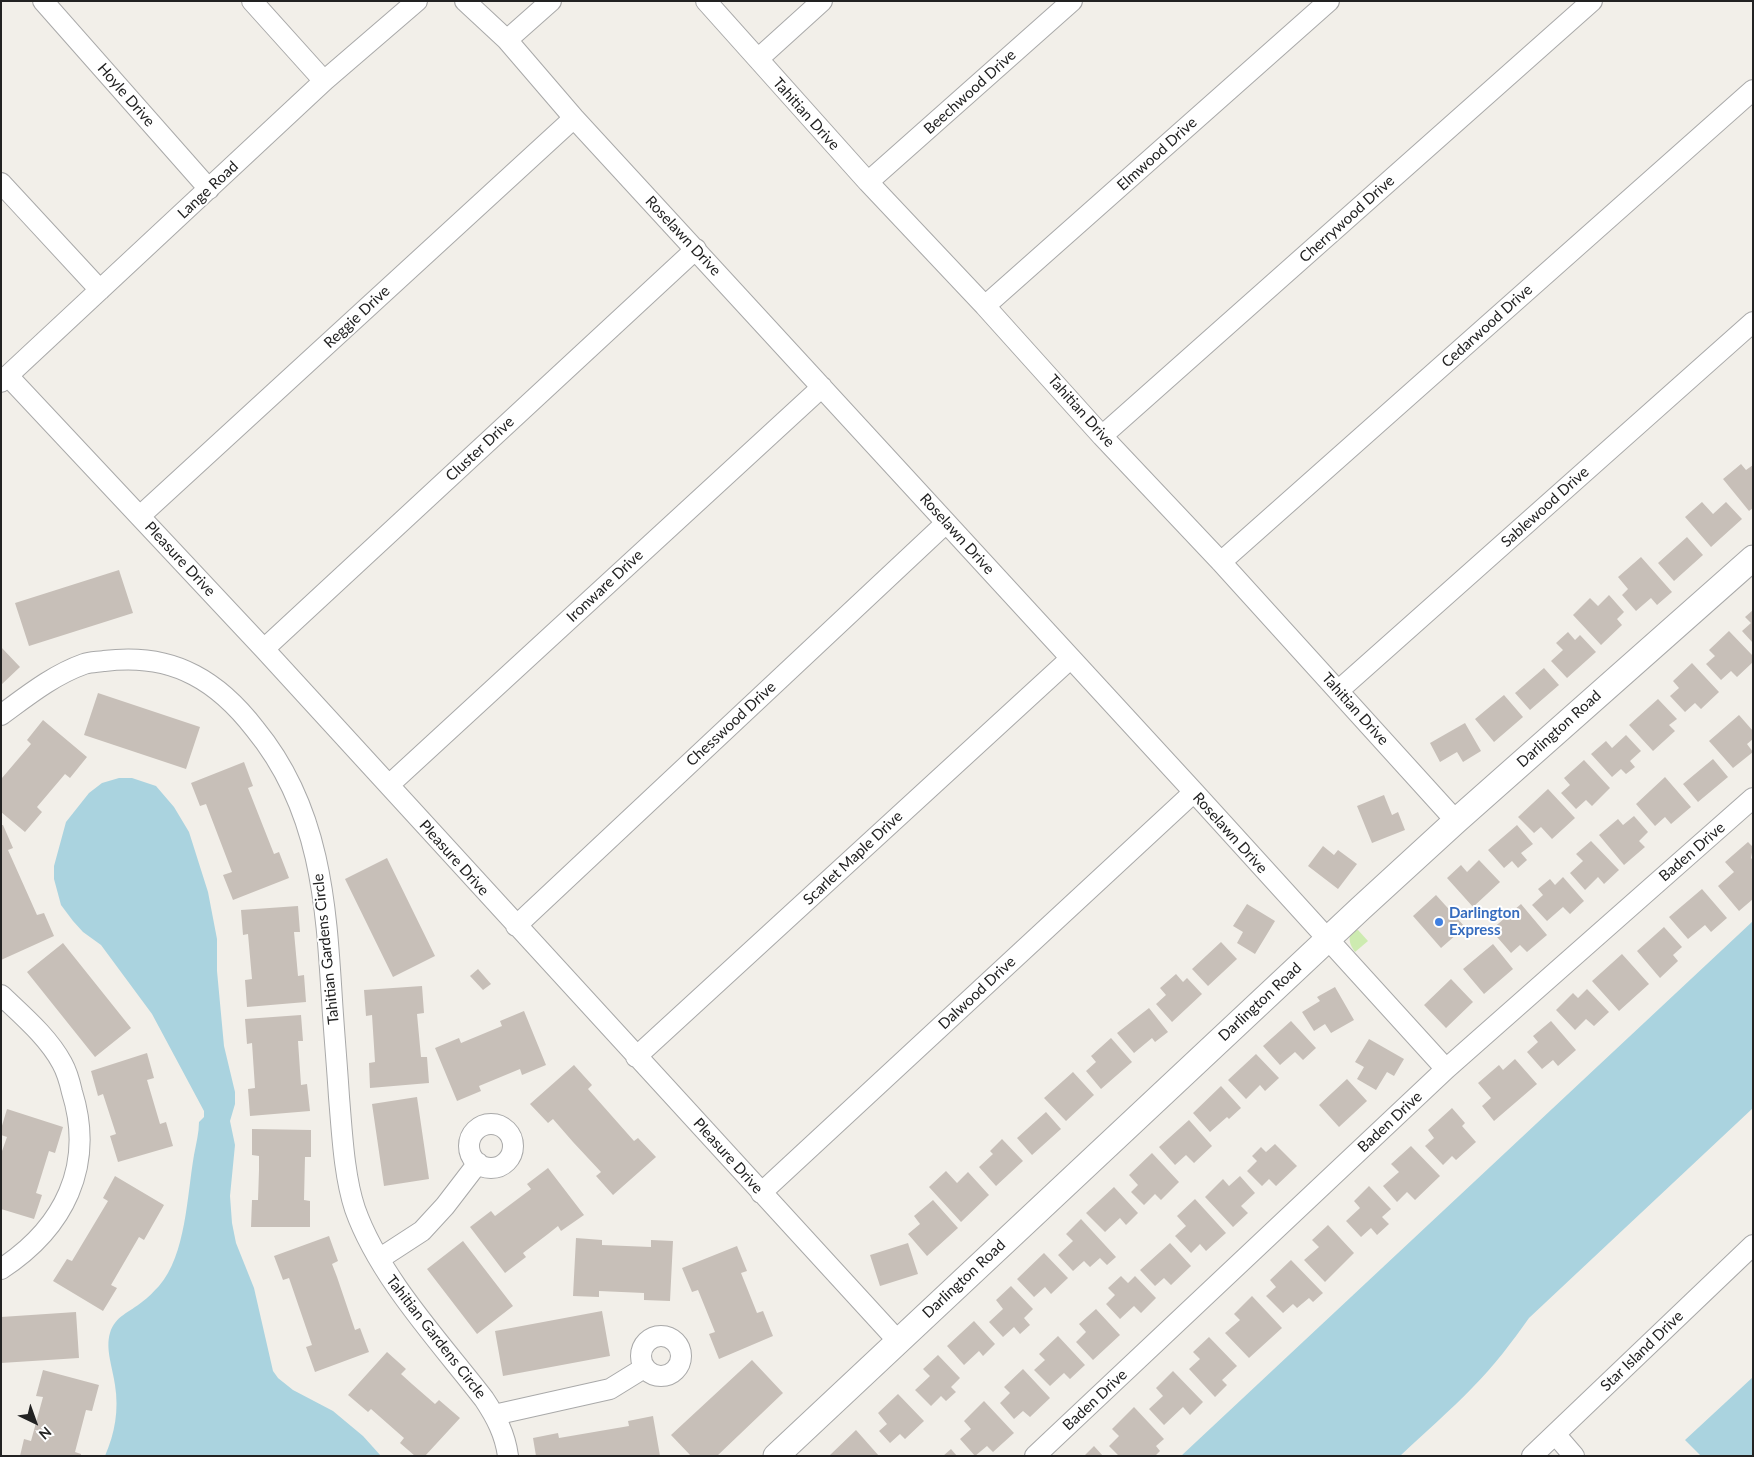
<!DOCTYPE html>
<style>
body{margin:0}
#map{position:relative;width:1754px;height:1457px;overflow:hidden;background:#f2efe9;font-family:Lato,sans-serif}
canvas{display:block}
.frame{position:absolute;inset:0;border:2px solid #222;pointer-events:none}
.north{position:absolute;left:10px;top:1397px;width:50px;height:50px;-webkit-text-stroke:4px #fff;paint-order:stroke;rotate:138deg;font-size:14px;font-weight:700;line-height:20px;text-align:center;color:#222}
.north::after{content:'';display:block;margin:auto;width:18px;height:22px;background:#222;clip-path:polygon(50% 0,100% 100%,50% 72%,0 100%)}
</style>
<div id="map">
<canvas width="1754" height="1457"></canvas>
<div class="frame"></div>
<div class="north">N</div>
</div>
<script>
const ctx = document.querySelector('canvas').getContext('2d');
ctx.lineJoin = 'round';
function paint(path, color) { ctx.fillStyle = color; ctx.fill(path, 'evenodd'); }
function strokePath(path, color, width, dash) { ctx.strokeStyle = color; ctx.lineWidth = width; ctx.lineCap = dash ? 'butt' : 'round'; ctx.setLineDash(dash || []); ctx.stroke(path); }
function write(font, color, halo, rows, align = 'center') {
  ctx.font = font + ' Lato,sans-serif'; ctx.lineWidth = 4; ctx.setLineDash([]); ctx.textBaseline = 'middle'; ctx.strokeStyle = halo; ctx.fillStyle = color; for (const [text, x, y, turn = 0] of rows) {
    ctx.save(); ctx.translate(x, y); ctx.rotate((+turn || 0) * Math.PI / 180); ctx.textAlign = isNaN(turn) ? turn : align; if (halo) ctx.strokeText(text, 0, 0); ctx.fillText(text, 0, 0); ctx.restore();
  }
}
paint(new Path2D(`
 M 1358,930 L 1368,941 L 1355,952 C 1350,945 1348,940 1351,931 Z`), '#cdebb0');
paint(new Path2D(`
 M 119,778 L 132,778 L 156,786 L 174,807 L 189,832 L 208,892 L 217,939 L 217,971 L 224,1046 L 235,1092 L 235,1104 L 230,1121 L 235,1145 L 230,1196 L 232,1223 L 236,1243 L 254,1288 L 273,1371 L 278,1378 L 293,1390 L 333,1411 L 363,1436 L 381,1456 L 105,1456 C 115,1433 119,1410 115,1385 C 113,1369 105,1349 110,1333 C 115,1316 130,1312 142,1302 C 148,1298 154,1291 159,1286 C 186,1255 187,1195 194,1155 C 196,1144 199,1133 199,1122 L 204,1117 L 204,1111 L 152,1014 L 101,945 L 83,932 L 73,921 L 61,905 L 54,879 L 54,866 L 66,822 L 89,793 L 102,783 Z
 M 1753,921 L 1753,1108 L 1529,1318 C 1512,1342 1494,1366 1473,1387 C 1450,1411 1424,1433 1400,1456 L 1181,1456 Z
 M 1753,1377 L 1753,1456 L 1701,1456 L 1685,1440 Z`), '#aad3df');
paint(new Path2D(`
 M 1741,464 L 1746,470 L 1753,465 L 1753,508 L 1749,511 L 1723,479 Z
 M 1702,502 L 1713,514 L 1726,502 L 1742,519 L 1711,547 L 1685,517 Z
 M 1687,537 L 1703,555 L 1674,581 L 1658,563 Z
 M 1641,557 L 1672,592 L 1657,605 L 1651,598 L 1636,611 L 1622,595 L 1628,589 L 1618,577 Z
 M 119,570 L 133,613 L 29,646 L 15,603 Z
 M 1609,595 L 1624,612 L 1617,619 L 1622,625 L 1601,645 L 1573,615 L 1590,598 L 1598,606 Z
 M 1753,610 L 1753,643 L 1742,631 L 1751,623 L 1745,617 Z
 M 1729,631 L 1753,656 L 1753,662 L 1737,677 L 1731,671 L 1721,680 L 1706,664 L 1715,656 L 1709,650 Z
 M 1568,632 L 1575,640 L 1580,635 L 1596,652 L 1567,678 L 1551,661 L 1563,650 L 1556,643 Z
 M 1,647 L 20,667 L 1,685 Z
 M 1692,663 L 1719,692 L 1701,709 L 1695,703 L 1685,712 L 1670,696 L 1679,688 L 1673,681 Z
 M 1544,668 L 1559,685 L 1530,710 L 1515,693 Z
 M 98,693 L 200,727 L 186,769 L 84,735 Z
 M 1504,695 L 1523,717 L 1494,742 L 1475,719 Z
 M 1658,699 L 1677,719 L 1669,725 L 1675,731 L 1653,751 L 1629,725 Z
 M 1739,715 L 1753,731 L 1753,739 L 1747,744 L 1753,752 L 1733,768 L 1709,741 Z
 M 43,720 L 87,757 L 70,778 L 65,774 L 37,807 L 42,812 L 25,832 L 1,812 L 1,777 L 2,778 L 31,744 L 27,740 Z
 M 1465,723 L 1481,751 L 1463,762 L 1457,752 L 1440,762 L 1430,743 Z
 M 1626,735 L 1641,751 L 1630,761 L 1635,767 L 1626,774 L 1621,769 L 1612,777 L 1591,754 L 1606,741 L 1612,748 Z
 M 1713,759 L 1728,777 L 1698,802 L 1683,784 Z
 M 1584,760 L 1610,788 L 1592,806 L 1586,800 L 1576,809 L 1561,793 L 1570,785 L 1564,778 Z
 M 244,762 L 253,786 L 248,788 L 274,854 L 279,852 L 289,878 L 233,900 L 223,875 L 232,872 L 206,804 L 200,806 L 191,783 Z
 M 1665,777 L 1691,807 L 1671,824 L 1665,817 L 1655,826 L 1636,804 Z
 M 1548,789 L 1575,818 L 1552,839 L 1541,827 L 1534,833 L 1518,817 Z
 M 1384,795 L 1392,815 L 1398,812 L 1405,830 L 1372,843 L 1357,806 Z
 M 1634,816 L 1648,832 L 1639,841 L 1645,847 L 1624,865 L 1599,835 L 1618,819 L 1623,825 Z
 M 1,825 L 3,825 L 13,848 L 8,850 L 37,915 L 44,913 L 54,936 L 1,960 Z
 M 1517,825 L 1533,844 L 1521,853 L 1527,860 L 1518,868 L 1512,861 L 1504,868 L 1488,850 Z
 M 1591,841 L 1619,870 L 1604,884 L 1598,877 L 1585,890 L 1570,873 L 1583,861 L 1576,854 Z
 M 1748,842 L 1753,847 L 1751,858 L 1753,860 L 1753,899 L 1739,911 L 1718,886 L 1734,872 L 1725,862 Z
 M 1323,846 L 1334,855 L 1338,850 L 1357,864 L 1338,889 L 1308,866 Z
 M 387,858 L 435,956 L 393,977 L 345,879 Z
 M 1479,860 L 1500,882 L 1473,907 L 1447,878 L 1461,865 L 1467,872 Z
 M 1563,877 L 1584,901 L 1570,914 L 1563,907 L 1547,921 L 1532,905 L 1543,895 L 1538,889 L 1550,879 L 1555,885 Z
 M 1702,889 L 1727,918 L 1711,932 L 1705,925 L 1688,939 L 1669,917 Z
 M 1436,895 L 1465,927 L 1441,948 L 1413,916 Z
 M 1247,904 L 1275,921 L 1255,954 L 1237,943 L 1243,932 L 1233,926 Z
 M 1521,904 L 1547,935 L 1527,952 L 1520,945 L 1511,953 L 1491,930 Z
 M 298,906 L 300,932 L 294,932 L 298,976 L 304,975 L 306,1002 L 247,1007 L 245,980 L 252,979 L 248,934 L 243,935 L 241,910 Z
 M 1664,927 L 1682,947 L 1673,955 L 1678,961 L 1660,978 L 1637,951 Z
 M 1221,942 L 1237,959 L 1208,986 L 1192,969 Z
 M 63,943 L 131,1028 L 95,1057 L 27,972 Z
 M 1493,944 L 1513,969 L 1484,994 L 1463,969 Z
 M 1622,954 L 1649,984 L 1619,1011 L 1592,981 Z
 M 478,969 L 491,984 L 483,990 L 470,976 Z
 M 1176,974 L 1183,982 L 1187,978 L 1202,994 L 1172,1022 L 1156,1004 L 1166,995 L 1160,988 Z
 M 1451,979 L 1473,1002 L 1446,1028 L 1424,1005 Z
 M 422,986 L 424,1013 L 417,1014 L 421,1057 L 427,1057 L 429,1083 L 370,1088 L 369,1063 L 375,1062 L 372,1015 L 366,1016 L 364,990 Z
 M 1335,987 L 1354,1020 L 1331,1033 L 1325,1024 L 1314,1031 L 1302,1012 L 1320,1001 L 1317,997 Z
 M 1587,989 L 1609,1012 L 1594,1026 L 1586,1019 L 1575,1030 L 1556,1010 L 1573,993 L 1578,998 Z
 M 1149,1008 L 1168,1032 L 1155,1042 L 1152,1038 L 1134,1053 L 1117,1033 Z
 M 524,1011 L 546,1065 L 522,1075 L 520,1069 L 479,1086 L 481,1091 L 457,1101 L 435,1048 L 459,1038 L 461,1043 L 502,1026 L 500,1021 Z
 M 301,1015 L 303,1041 L 298,1041 L 301,1085 L 307,1084 L 310,1111 L 250,1116 L 248,1089 L 255,1088 L 252,1043 L 247,1044 L 245,1019 Z
 M 1291,1021 L 1316,1048 L 1303,1060 L 1295,1052 L 1280,1065 L 1263,1046 Z
 M 1551,1021 L 1576,1050 L 1558,1066 L 1553,1060 L 1542,1069 L 1527,1052 L 1538,1042 L 1533,1036 Z
 M 1111,1038 L 1132,1062 L 1101,1089 L 1086,1071 L 1096,1062 L 1091,1056 Z
 M 1369,1039 L 1404,1059 L 1394,1076 L 1387,1072 L 1376,1090 L 1357,1079 L 1364,1067 L 1355,1062 Z
 M 147,1053 L 154,1078 L 147,1080 L 160,1124 L 166,1122 L 173,1146 L 118,1162 L 110,1136 L 116,1134 L 103,1094 L 98,1096 L 91,1071 Z
 M 1256,1054 L 1279,1078 L 1265,1091 L 1260,1085 L 1246,1099 L 1228,1080 Z
 M 1515,1059 L 1537,1084 L 1494,1121 L 1482,1106 L 1491,1098 L 1478,1083 L 1499,1065 L 1503,1070 Z
 M 574,1065 L 592,1085 L 588,1089 L 634,1141 L 638,1138 L 656,1157 L 613,1195 L 596,1176 L 601,1172 L 573,1142 L 553,1119 L 548,1123 L 530,1104 Z
 M 1073,1072 L 1094,1095 L 1066,1121 L 1044,1098 Z
 M 1347,1079 L 1367,1101 L 1339,1127 L 1319,1105 Z
 M 1221,1086 L 1241,1108 L 1229,1119 L 1227,1117 L 1210,1132 L 1193,1113 Z
 M 417,1097 L 429,1179 L 384,1186 L 372,1104 Z
 M 1452,1108 L 1465,1123 L 1462,1126 L 1476,1142 L 1456,1160 L 1452,1156 L 1443,1165 L 1425,1146 L 1434,1138 L 1428,1130 Z
 M 7,1109 L 63,1127 L 55,1153 L 49,1151 L 36,1193 L 42,1195 L 34,1219 L 1,1209 L 1,1154 L 7,1137 L 1,1135 L 1,1129 Z
 M 1046,1112 L 1061,1129 L 1032,1155 L 1017,1138 Z
 M 1189,1120 L 1212,1146 L 1194,1163 L 1186,1155 L 1175,1165 L 1159,1147 Z
 M 252,1129 L 311,1130 L 311,1157 L 305,1157 L 304,1200 L 310,1201 L 310,1227 L 251,1227 L 252,1200 L 258,1200 L 259,1170 L 259,1156 L 252,1155 Z
 M 1002,1139 L 1023,1161 L 996,1186 L 979,1167 L 993,1154 L 990,1151 Z
 M 1275,1144 L 1297,1166 L 1276,1186 L 1269,1179 L 1262,1186 L 1247,1171 L 1257,1161 L 1252,1156 L 1261,1147 L 1266,1152 Z
 M 1411,1146 L 1440,1176 L 1415,1200 L 1407,1192 L 1397,1202 L 1383,1186 L 1399,1172 L 1391,1164 Z
 M 1152,1153 L 1179,1182 L 1161,1200 L 1155,1194 L 1144,1205 L 1131,1192 L 1138,1185 L 1129,1175 Z
 M 548,1168 L 584,1215 L 561,1231 L 558,1226 L 548,1234 L 523,1253 L 526,1257 L 505,1273 L 470,1227 L 491,1211 L 495,1216 L 531,1189 L 527,1184 Z
 M 946,1171 L 957,1183 L 968,1172 L 989,1195 L 961,1222 L 929,1187 Z
 M 115,1176 L 164,1205 L 144,1240 L 139,1237 L 111,1285 L 117,1288 L 103,1311 L 53,1281 L 67,1259 L 72,1261 L 108,1201 L 103,1198 Z
 M 1240,1176 L 1255,1193 L 1241,1206 L 1248,1213 L 1233,1227 L 1205,1197 L 1223,1179 L 1229,1186 Z
 M 1369,1186 L 1391,1209 L 1382,1217 L 1389,1224 L 1377,1235 L 1371,1228 L 1361,1237 L 1346,1221 L 1360,1208 L 1354,1201 Z
 M 1114,1187 L 1138,1213 L 1126,1225 L 1120,1218 L 1105,1232 L 1086,1213 Z
 M 1195,1199 L 1226,1233 L 1206,1251 L 1200,1244 L 1191,1253 L 1175,1236 L 1186,1226 L 1177,1216 Z
 M 933,1200 L 958,1228 L 927,1256 L 908,1234 L 920,1224 L 914,1216 Z
 M 1081,1219 L 1116,1257 L 1107,1265 L 1100,1258 L 1090,1267 L 1084,1261 L 1073,1271 L 1058,1255 L 1073,1241 L 1066,1234 Z
 M 1328,1225 L 1354,1253 L 1325,1282 L 1304,1260 L 1319,1247 L 1312,1240 Z
 M 329,1236 L 338,1261 L 332,1264 L 337,1277 L 355,1330 L 360,1328 L 369,1352 L 315,1372 L 306,1347 L 312,1345 L 289,1278 L 283,1280 L 274,1256 Z
 M 576,1238 L 602,1240 L 602,1245 L 651,1247 L 651,1240 L 673,1241 L 670,1301 L 644,1300 L 644,1293 L 599,1291 L 599,1297 L 573,1296 Z
 M 463,1241 L 513,1306 L 477,1334 L 427,1269 Z
 M 908,1243 L 918,1274 L 880,1286 L 870,1255 Z
 M 1170,1243 L 1191,1266 L 1171,1285 L 1164,1278 L 1155,1286 L 1140,1270 Z
 M 737,1246 L 747,1271 L 741,1273 L 757,1313 L 763,1311 L 773,1336 L 719,1359 L 709,1334 L 715,1332 L 698,1290 L 692,1292 L 682,1268 Z
 M 1044,1253 L 1068,1278 L 1051,1294 L 1045,1287 L 1034,1297 L 1017,1279 Z
 M 1291,1260 L 1323,1293 L 1313,1302 L 1309,1298 L 1297,1308 L 1293,1304 L 1283,1313 L 1266,1296 L 1276,1287 L 1270,1280 Z
 M 1121,1276 L 1128,1283 L 1135,1276 L 1156,1298 L 1141,1313 L 1134,1306 L 1120,1319 L 1106,1304 L 1115,1295 L 1108,1288 Z
 M 1011,1286 L 1033,1309 L 1024,1318 L 1030,1325 L 1020,1334 L 1014,1327 L 1003,1337 L 989,1322 L 1003,1309 L 996,1300 Z
 M 1252,1296 L 1282,1328 L 1249,1358 L 1225,1333 L 1240,1320 L 1234,1314 Z
 M 1096,1309 L 1120,1335 L 1093,1360 L 1076,1342 L 1086,1332 L 1079,1324 Z
 M 602,1311 L 610,1356 L 503,1376 L 495,1331 Z
 M 76,1312 L 79,1358 L 1,1363 L 1,1317 Z
 M 974,1321 L 995,1344 L 983,1356 L 979,1351 L 964,1365 L 947,1346 Z
 M 1058,1336 L 1085,1365 L 1070,1379 L 1064,1373 L 1050,1386 L 1034,1370 L 1045,1360 L 1039,1354 Z
 M 1209,1337 L 1237,1366 L 1222,1380 L 1227,1385 L 1215,1397 L 1189,1369 L 1200,1359 L 1193,1352 Z
 M 387,1352 L 406,1369 L 401,1374 L 412,1384 L 435,1404 L 439,1400 L 460,1418 L 425,1456 L 415,1456 L 400,1443 L 404,1438 L 371,1409 L 368,1412 L 348,1395 Z
 M 938,1355 L 960,1378 L 951,1387 L 956,1392 L 946,1401 L 941,1396 L 931,1406 L 915,1390 L 930,1376 L 923,1369 Z
 M 752,1360 L 783,1393 L 717,1456 L 691,1456 L 671,1435 Z
 M 1023,1369 L 1050,1398 L 1030,1417 L 1023,1411 L 1014,1419 L 1000,1403 L 1010,1393 L 1004,1387 Z
 M 43,1370 L 99,1385 L 92,1411 L 86,1410 L 75,1452 L 81,1454 L 81,1456 L 20,1456 L 24,1439 L 31,1441 L 43,1397 L 36,1396 Z
 M 1173,1371 L 1203,1402 L 1190,1415 L 1183,1407 L 1164,1425 L 1149,1409 L 1163,1396 L 1156,1388 Z
 M 898,1394 L 924,1421 L 905,1439 L 900,1434 L 890,1443 L 879,1431 L 887,1424 L 878,1413 Z
 M 984,1401 L 1014,1433 L 993,1452 L 987,1446 L 975,1456 L 960,1439 L 971,1429 L 964,1421 Z
 M 1134,1407 L 1164,1439 L 1156,1446 L 1160,1451 L 1155,1456 L 1119,1456 L 1109,1446 L 1119,1436 L 1112,1429 Z
 M 653,1416 L 660,1456 L 536,1456 L 533,1438 L 558,1433 L 559,1438 L 629,1426 L 628,1421 Z
 M 856,1430 L 879,1456 L 829,1456 Z
 M 1094,1446 L 1103,1456 L 1084,1456 Z
 M 951,1449 L 957,1456 L 943,1456 Z`), '#c7bfb8');
const minor = new Path2D(`
 M 43,1 L 209,189
 M 252,1 L 324,81
 M 465,1 L 507,40 L 574,118 L 1194,792 L 1446,1069
 M 706,1 L 868,182 L 985,306 L 1102,436 L 1221,562 L 1456,821
 M 507,40 L 551,1
 M 758,59 L 822,1
 M 868,182 L 1072,1
 M 1,183 L 100,290
 M 985,306 L 1329,1
 M 8,376 L 264,649 L 898,1341
 M 1,382 L 324,81 L 417,1
 M 1102,436 L 1592,1
 M 140,516 L 574,118
 M 1221,562 L 1753,90
 M 264,649 L 696,249
 M 1338,691 L 1753,322
 M 1,715 C 27,696 53,675 84,664 C 90,662 98,662 104,661 C 136,657 166,660 194,675 C 219,688 238,707 255,729 C 320,808 326,902 332,1000 C 334,1032 337,1065 339,1097 C 342,1132 344,1176 355,1209 C 379,1277 440,1342 484,1399 C 496,1417 505,1434 508,1456
 M 389,785 L 822,387
 M 516,926 L 946,523
 M 1,995 C 23,1016 48,1037 62,1063 C 67,1072 70,1083 72,1092 C 95,1166 64,1228 1,1269
 M 636,1057 L 1070,659
 M469 1146a22 22 0 1 1 44 0a22 22 0 1 1-44 0Z
 M 761,1193 L 1194,792
 M 379,1259 L 422,1231 L 445,1206 L 478,1163
 M641 1356a20 20 0 1 1 40 0a20 20 0 1 1-40 0Z
 M 494,1415 L 610,1389 L 644,1368
 M 1555,1434 L 1574,1456
 M 1035,1456 L 1446,1069 L 1753,798
 M 1532,1456 L 1753,1245`);
const tertiary = new Path2D(`
 M 776,1456 L 1361,908 L 1456,821 L 1753,558`);
strokePath(minor, '#a9a9a9', 22);
strokePath(tertiary, '#a9a9a9', 27);
strokePath(minor, '#fff', 20);
strokePath(tertiary, '#fff', 25);
for (const [x, y, r, color] of [
 [1439,922,5,"#3f7fe0"]
]) { const dot = new Path2D(); dot.arc(x, y, r, 0, 2 * Math.PI); ctx.fillStyle = color; ctx.fill(dot); strokePath(dot, '#fff', 2); }
write('15px', '#222', '#fff', [
 ["Beechwood Drive",970,92,-42],
 ["Hoyle Drive",126,95,49],
 ["Tahitian Drive",806,114,48],
 ["Elmwood Drive",1157,154,-42],
 ["Lange Road",208,190,-43],
 ["Cherrywood Drive",1347,219,-42],
 ["Roselawn Drive",683,236,47],
 ["Reggie Drive",357,317,-43],
 ["Cedarwood Drive",1487,326,-42],
 ["Tahitian Drive",1081,411,48],
 ["Cluster Drive",480,449,-43],
 ["Sablewood Drive",1545,507,-42],
 ["Roselawn Drive",957,534,48],
 ["Pleasure Drive",180,559,47],
 ["Ironware Drive",605,586,-43],
 ["Tahitian Drive",1355,709,48],
 ["Chesswood Drive",731,724,-43],
 ["Darlington Road",1559,729,-42],
 ["Roselawn Drive",1230,833,48],
 ["Baden Drive",1692,852,-41],
 ["Pleasure Drive",454,858,48],
 ["Scarlet Maple Drive",853,858,-43],
 ["Tahitian Gardens Circle",326,949,-96],
 ["Dalwood Drive",977,993,-43],
 ["Darlington Road",1260,1002,-43],
 ["Baden Drive",1390,1122,-43],
 ["Pleasure Drive",728,1156,48],
 ["Darlington Road",964,1279,-43],
 ["Tahitian Gardens Circle",436,1337,52],
 ["Star Island Drive",1642,1351,-44],
 ["Baden Drive",1095,1400,-43]
]);
write('bold 15px', '#366cbe', '#fff', [
 ["Darlington",1449,913],
 ["Express",1449,930]
], 'left');
</script>
